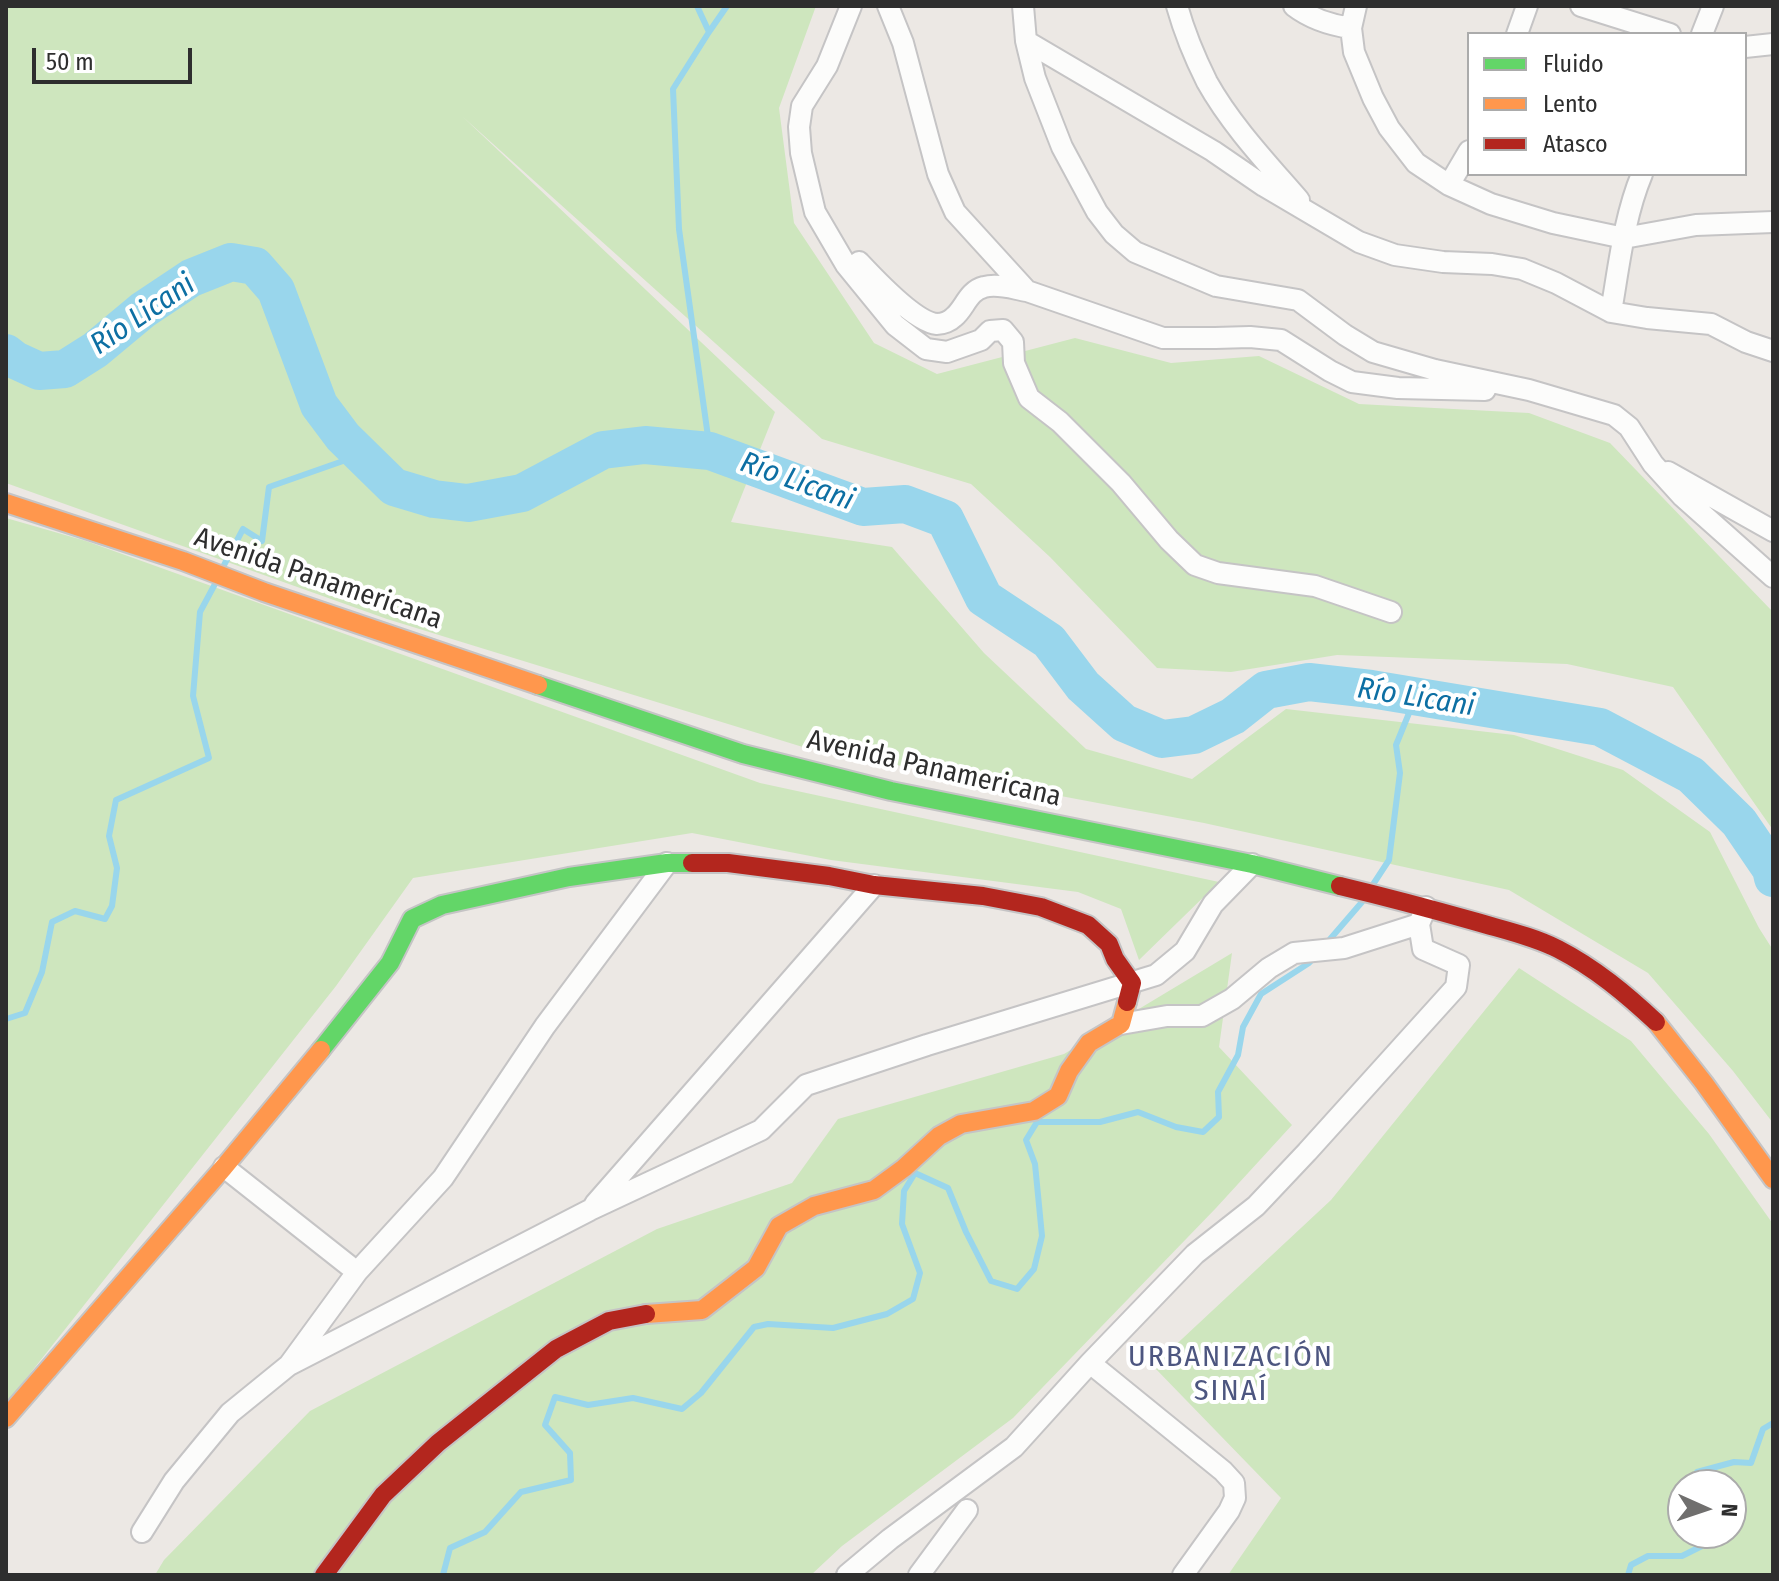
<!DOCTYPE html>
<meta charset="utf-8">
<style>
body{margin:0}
#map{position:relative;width:1779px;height:1581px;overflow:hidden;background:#ece8e4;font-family:"Fira Sans Condensed",sans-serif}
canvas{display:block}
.frame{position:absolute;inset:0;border:8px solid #2e2e2e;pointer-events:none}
.legend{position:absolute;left:1467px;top:32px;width:280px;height:144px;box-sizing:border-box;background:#fff;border:2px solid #ababab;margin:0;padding:10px 14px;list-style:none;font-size:24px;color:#2e2e2e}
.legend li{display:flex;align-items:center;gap:16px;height:40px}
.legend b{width:40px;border:2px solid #ababab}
.north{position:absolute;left:1667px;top:1469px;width:80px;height:80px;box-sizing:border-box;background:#fff;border:2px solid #ababab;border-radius:50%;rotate:93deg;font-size:22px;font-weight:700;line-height:32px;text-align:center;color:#2e2e2e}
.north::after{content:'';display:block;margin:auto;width:28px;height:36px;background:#706f6e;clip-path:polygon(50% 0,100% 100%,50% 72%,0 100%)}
.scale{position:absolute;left:32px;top:48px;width:160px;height:36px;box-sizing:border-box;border:4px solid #2e2e2e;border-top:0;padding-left:10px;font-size:24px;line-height:28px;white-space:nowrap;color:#2e2e2e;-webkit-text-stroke:6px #fff;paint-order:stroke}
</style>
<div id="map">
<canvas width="1779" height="1581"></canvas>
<div class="frame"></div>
<ul class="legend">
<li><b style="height:10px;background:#63d668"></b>Fluido</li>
<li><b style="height:10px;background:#ff974d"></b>Lento</li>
<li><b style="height:10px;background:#b3261e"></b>Atasco</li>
</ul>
<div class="north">N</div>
<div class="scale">50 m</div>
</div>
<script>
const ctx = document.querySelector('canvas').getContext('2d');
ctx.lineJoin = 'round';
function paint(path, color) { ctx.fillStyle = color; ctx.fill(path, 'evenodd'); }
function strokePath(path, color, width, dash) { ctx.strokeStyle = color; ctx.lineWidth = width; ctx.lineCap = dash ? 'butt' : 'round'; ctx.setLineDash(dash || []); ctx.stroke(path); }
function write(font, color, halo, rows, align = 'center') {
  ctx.font = font + ' "Fira Sans Condensed",sans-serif'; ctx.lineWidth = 8; ctx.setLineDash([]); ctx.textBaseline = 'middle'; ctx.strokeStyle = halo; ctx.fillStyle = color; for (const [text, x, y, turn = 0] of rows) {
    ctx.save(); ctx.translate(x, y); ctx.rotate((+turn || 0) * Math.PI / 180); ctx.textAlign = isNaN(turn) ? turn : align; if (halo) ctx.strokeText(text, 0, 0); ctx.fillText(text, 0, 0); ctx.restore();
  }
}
paint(new Path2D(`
 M 6,6 L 816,6 L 779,108 L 794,223 L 874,343 L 937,374 L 1075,338 L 1171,363 L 1259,356 L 1359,404 L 1529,413 L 1610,443 L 1773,612 L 1773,830 L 1673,687 L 1567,664 L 1337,655 L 1231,672 L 1157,668 L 1050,557 L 971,484 L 822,439 L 463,117 L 775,412 L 731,522 L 892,547 L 984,653 L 1086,749 L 1192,779 L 1286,709 L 1514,735 L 1623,770 L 1710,832 L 1759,928 L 1773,950 L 1773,1123 L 1733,1071 L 1648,973 L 1509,890 L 1204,823 L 806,748 L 387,619 L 6,483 Z
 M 6,518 L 86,541 L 760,783 L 1219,882 L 1139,960 L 1121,909 L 1078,892 L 831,860 L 692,833 L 413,878 L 336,986 L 6,1404 Z
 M 1232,953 L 1219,1047 L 1292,1125 L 1216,1208 L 1013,1418 L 842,1546 L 811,1575 L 155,1575 L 164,1560 L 310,1411 L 657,1229 L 792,1183 L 838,1119 L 1064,1054 Z
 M 1519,968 L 1631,1041 L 1709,1134 L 1773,1224 L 1773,1575 L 1228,1575 L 1281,1498 L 1153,1366 L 1331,1200 ZM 1731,1485 L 1731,1533 L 1683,1533 L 1683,1485 Z`), '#cee6be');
strokePath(new Path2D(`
 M 697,6 L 709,32 L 673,89 L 679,229 L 710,451
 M 709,32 L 727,6
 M 223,567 L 243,529 L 262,541 L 269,487 L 363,454
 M 1372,886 L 1389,860 L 1400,773 L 1396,745 L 1416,696
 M 1325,945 L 1362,902
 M 6,1019 L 25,1013 L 42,972 L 52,922 L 75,911 L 105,919 L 112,906 L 117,868 L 109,836 L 116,800 L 209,758 L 193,696 L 200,612 L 215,584
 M 1697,1485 L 1697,1472 L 1734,1462 L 1751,1463 L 1763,1429 L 1773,1423
 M 443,1575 L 450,1548 L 485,1532 L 521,1492 L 571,1480 L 570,1453 L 545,1425 L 555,1397 L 588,1405 L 633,1398 L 682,1409 L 701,1393 L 754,1327 L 768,1324 L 833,1328 L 887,1314 L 913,1299 L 920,1273 L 902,1224 L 904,1191 L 915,1173 L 948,1188 L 966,1232 L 991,1281 L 1017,1289 L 1034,1269 L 1042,1236 L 1035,1164 L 1026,1140 L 1037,1122 L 1100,1122 L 1138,1112 L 1176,1127 L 1203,1132 L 1219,1117 L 1218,1092 L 1238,1055 L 1243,1027 L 1261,994 L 1309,963 L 1315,957
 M 1628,1575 L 1631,1565 L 1648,1556 L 1682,1556 L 1702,1546 L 1701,1533`), '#99d6ec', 6);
strokePath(new Path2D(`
 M 6,353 L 15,360 L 39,371 L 65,369 L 95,350 L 143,310 L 191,278 L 231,262 L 255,266 L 276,290 L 319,405 L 343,437 L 394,487 L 434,499 L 468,503 L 522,493 L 603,450 L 645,445 L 710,451 L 863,507 L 905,504 L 945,519 L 984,598 L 1049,641 L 1083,686 L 1124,723 L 1162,739 L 1194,735 L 1233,716 L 1266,690 L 1309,682 L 1371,689 L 1600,727 L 1691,775 L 1739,822 L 1771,869 L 1773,878`), '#99d6ec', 38);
const street = new Path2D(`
 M 851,6 L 827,66 L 802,106 L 799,127 L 801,153 L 815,212 L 846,265 L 895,325 L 926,349 L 947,352 L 981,340 L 990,331 L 1003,330 L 1013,342 L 1014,363 L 1029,398 L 1060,422 L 1121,483 L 1169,540 L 1195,565 L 1218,573 L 1315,586 L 1391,612
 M 888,6 L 903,43 L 938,174 L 955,212 L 1027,291 L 1163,338 L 1215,338 L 1250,337 L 1281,340 L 1330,371 L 1352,382 L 1398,388 L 1485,390
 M 1023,6 L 1026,41 L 1035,78 L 1062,147 L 1097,212 L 1114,234 L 1135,252 L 1216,286 L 1298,300 L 1345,335 L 1373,352 L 1435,370 L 1529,390 L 1614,415 L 1629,427 L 1653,464 L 1682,496 L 1773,577
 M 1177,6 C 1184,31 1195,58 1207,82 C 1231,125 1267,163 1299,200
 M 1294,6 C 1311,19 1330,25 1351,28
 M 1356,6 L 1351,28 L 1354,52 L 1373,98 L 1389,128 L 1416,163 L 1449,185 L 1491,204 L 1553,223 L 1624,238 L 1696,225 L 1773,222
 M 1581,6 L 1670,34
 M 1517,34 L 1527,6
 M 1702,34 L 1713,6
 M 1026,41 L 1213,151 L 1264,186 L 1359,242 L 1395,255 L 1443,262 L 1492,264 L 1522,269 L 1556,283 L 1611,312 L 1647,318 L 1711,324 L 1746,342 L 1773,351
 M 1745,47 L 1773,44
 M 1449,185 L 1469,151
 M 859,262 C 874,278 915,322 937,324 C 943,324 950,321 954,317 C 965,308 968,291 984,287 C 998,283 1014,289 1027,291
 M 1611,312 C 1619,266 1624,217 1642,174
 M 1668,472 L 1773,531
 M 1121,1024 L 1167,1016 L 1202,1016 L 1232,999 L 1269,968 L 1294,953 L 1344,948 L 1419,924
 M 224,1167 L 357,1272
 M 595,1204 L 874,885
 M 1090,1363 L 1223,1471 L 1234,1483 L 1235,1498 L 1229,1511 L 1183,1575
 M 289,1365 L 590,1210 L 761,1130 L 806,1085 L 927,1045 L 1156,975 L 1185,951 L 1213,904 L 1252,864
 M 142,1532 L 174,1481 L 230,1413 L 289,1365 L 357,1272 L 443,1178 L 545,1026 L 667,863
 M 847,1575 L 890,1539 L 1014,1447 L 1090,1363 L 1195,1254 L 1256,1206 L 1307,1152 L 1456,987 L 1459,965 L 1423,949 L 1419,924 L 1426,907
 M 919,1575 L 967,1510`);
const fast = new Path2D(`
 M 538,685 L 743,754 L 891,791 L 1252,864 L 1340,886
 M 321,1050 L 390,963 L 412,919 L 442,905 L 569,877 L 667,863 L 692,863`);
const slow = new Path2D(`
 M 6,503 L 183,561 L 264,592 L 538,685
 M 1656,1022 L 1704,1083 L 1773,1179
 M 646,1314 L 702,1310 L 756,1268 L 779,1226 L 814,1206 L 874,1190 L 904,1168 L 939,1136 L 961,1124 L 1034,1111 L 1058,1096 L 1069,1071 L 1089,1043 L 1121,1024 L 1127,1002
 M 6,1418 L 224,1167 L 321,1050`);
const jam = new Path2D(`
 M 692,863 L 728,863 L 829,876 L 874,885 L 983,896 L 1041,907 L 1088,925 L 1109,944 L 1115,959 L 1132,983 L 1127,1002
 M 1340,886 C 1386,897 1431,909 1477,922 C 1504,930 1532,936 1558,949 C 1595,968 1626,994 1656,1022
 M 324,1575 L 383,1495 L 438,1443 L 556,1349 L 609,1321 L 646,1314`);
strokePath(street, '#c5c4c5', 24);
strokePath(fast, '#c5c4c5', 22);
strokePath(slow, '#c5c4c5', 22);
strokePath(jam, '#c5c4c5', 22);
strokePath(street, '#fcfcfb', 20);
strokePath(fast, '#63d668', 18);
strokePath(slow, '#ff974d', 18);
strokePath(jam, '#b3261e', 18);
write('28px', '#2e2e2e', '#fff', [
 ["Avenida Panamericana",318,579,19],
 ["Avenida Panamericana",934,769,13]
]);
write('italic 30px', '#0d6fa3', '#fff', [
 ["Río Licani",143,315,-34],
 ["Río Licani",797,482,20],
 ["Río Licani",1416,698,9]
]);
ctx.letterSpacing = '2px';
write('30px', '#4d5680', '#fff', [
 ["URBANIZACIÓN",1231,1358],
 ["SINAÍ",1231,1392]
]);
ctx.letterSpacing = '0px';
</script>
